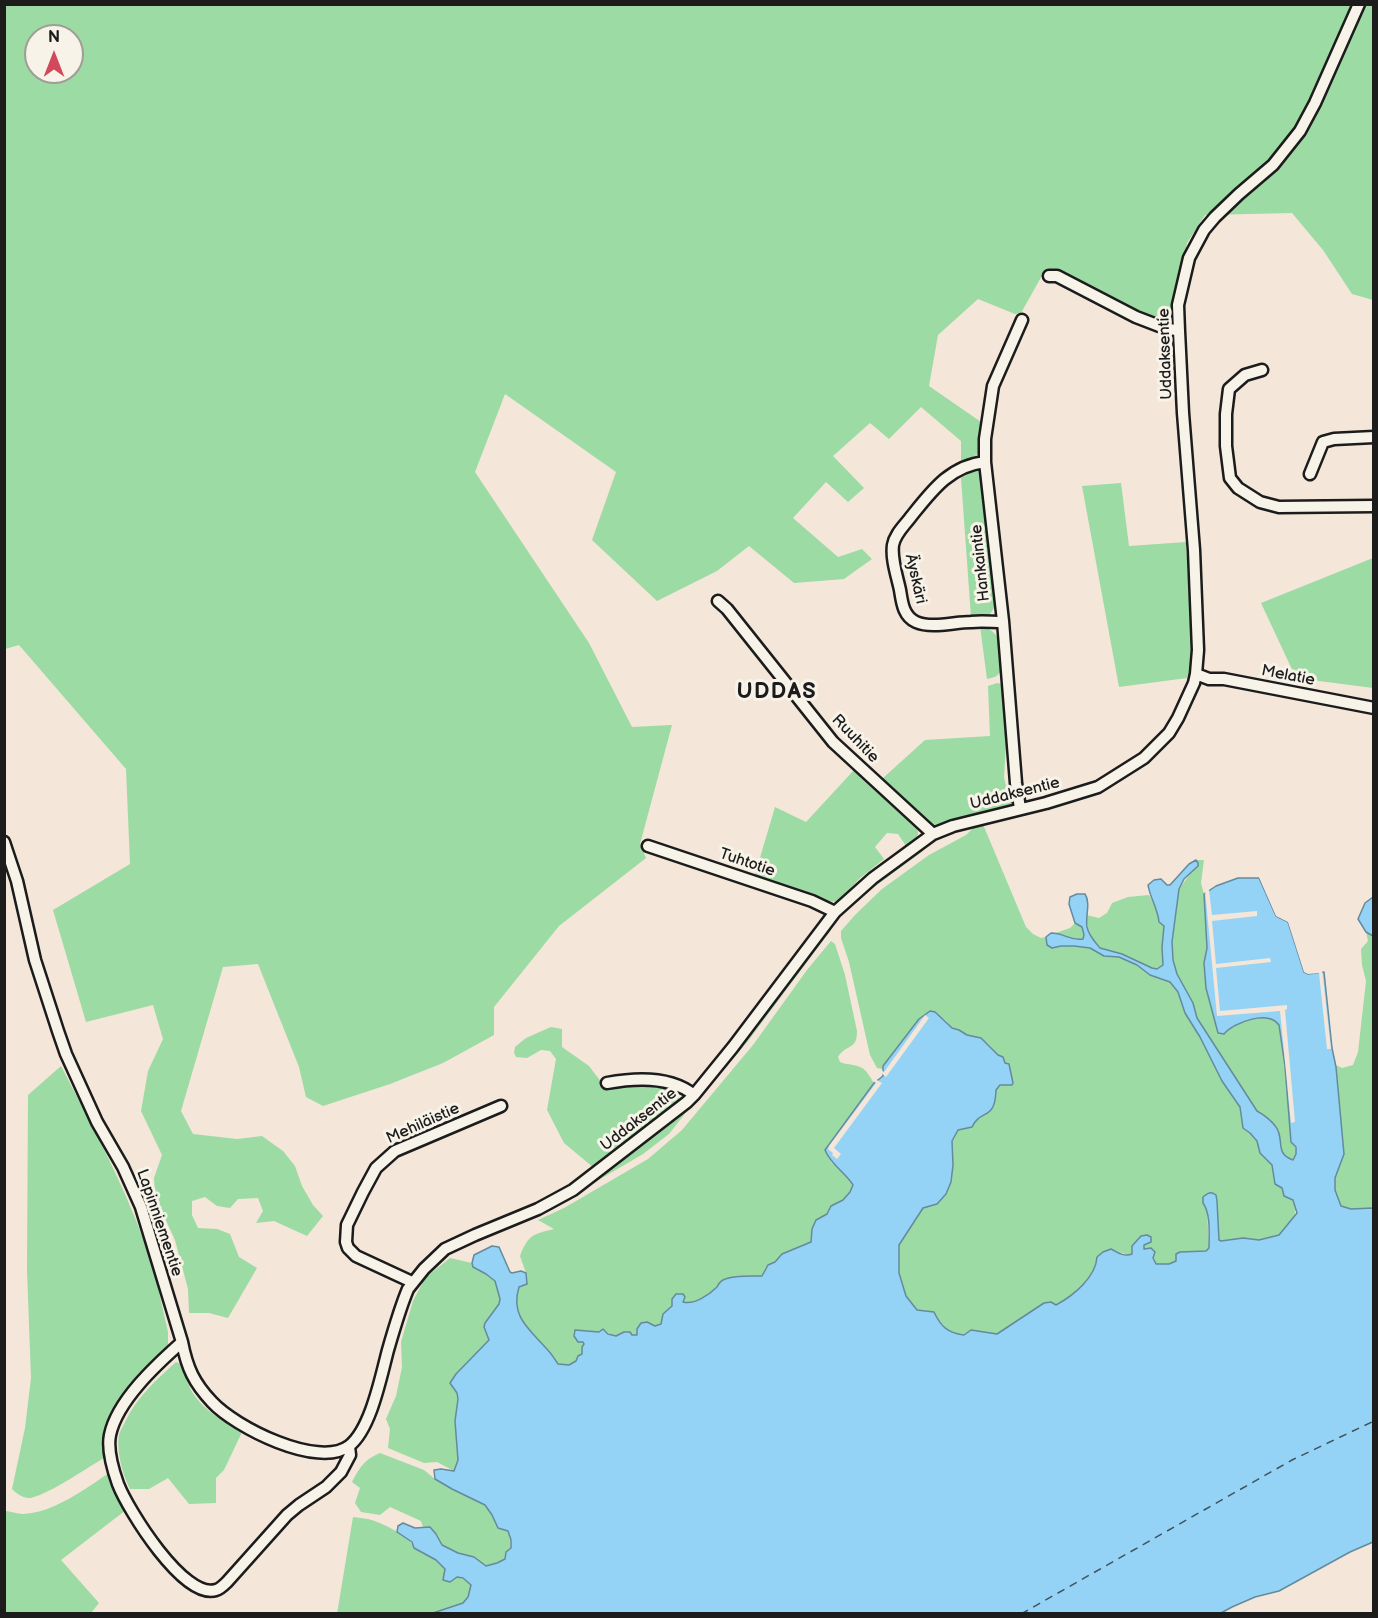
<!DOCTYPE html>
<meta charset="utf-8">
<style>
body{margin:0}
#map{position:relative;width:1378px;height:1618px;overflow:hidden;background:#f4e6d9;font-family:"Balsamiq Sans",sans-serif}
canvas{display:block}
.frame{position:absolute;inset:0;border:6px solid #1c1c1c;pointer-events:none}
.north{position:absolute;left:24px;top:24px;width:60px;height:60px;box-sizing:border-box;background:#f7f3e8;border:2px solid #9f9d96;border-radius:50%;rotate:0deg;font-size:16px;font-weight:700;line-height:24px;text-align:center;color:#1c1c1c}
.north::after{content:'';display:block;margin:auto;width:21px;height:27px;background:#d1495b;clip-path:polygon(50% 0,100% 100%,50% 72%,0 100%)}
</style>
<div id="map">
<canvas width="1378" height="1618"></canvas>
<div class="frame"></div>
<div class="north">N</div>
</div>
<script>
const ctx = document.querySelector('canvas').getContext('2d');
ctx.lineJoin = 'round';
function paint(path, color) { ctx.fillStyle = color; ctx.fill(path, 'evenodd'); }
function strokePath(path, color, width, dash) { ctx.strokeStyle = color; ctx.lineWidth = width; ctx.lineCap = dash ? 'butt' : 'round'; ctx.setLineDash(dash || []); ctx.stroke(path); }
function write(font, color, halo, rows, align = 'center') {
  ctx.font = font + ' "Balsamiq Sans",sans-serif'; ctx.lineWidth = 6; ctx.setLineDash([]); ctx.textBaseline = 'middle'; ctx.strokeStyle = halo; ctx.fillStyle = color; for (const [text, x, y, turn = 0] of rows) {
    ctx.save(); ctx.translate(x, y); ctx.rotate((+turn || 0) * Math.PI / 180); ctx.textAlign = isNaN(turn) ? turn : align; if (halo) ctx.strokeText(text, 0, 0); ctx.fillText(text, 0, 0); ctx.restore();
  }
}
paint(new Path2D(`
 M 4,5 L 1373,5 L 1373,300 L 1352,294 L 1323,250 L 1292,213 L 1205,215 L 1187,243 L 1170,319 L 1156,320 L 1056,271 L 1044,272 L 1021,313 L 1015,314 L 978,299 L 938,335 L 929,386 L 981,422 L 980,452 L 975,456 L 961,462 L 961,441 L 921,407 L 889,439 L 870,423 L 833,456 L 864,488 L 848,502 L 826,482 L 793,518 L 838,557 L 862,549 L 872,559 L 844,579 L 794,583 L 749,546 L 717,571 L 657,601 L 592,540 L 616,472 L 505,394 L 475,472 L 589,643 L 632,727 L 672,725 L 640,844 L 646,858 L 559,926 L 494,1007 L 494,1035 L 443,1063 L 390,1084 L 323,1106 L 306,1097 L 299,1067 L 258,964 L 223,967 L 181,1111 L 193,1134 L 237,1139 L 262,1136 L 283,1151 L 295,1166 L 302,1186 L 313,1205 L 323,1216 L 307,1236 L 274,1221 L 256,1223 L 263,1211 L 258,1198 L 238,1199 L 230,1208 L 217,1206 L 205,1197 L 192,1201 L 192,1215 L 198,1228 L 217,1229 L 230,1234 L 239,1257 L 257,1268 L 228,1318 L 209,1313 L 189,1313 L 188,1289 L 175,1240 L 155,1197 L 154,1178 L 162,1155 L 141,1111 L 148,1071 L 163,1039 L 153,1005 L 86,1022 L 53,910 L 130,864 L 126,769 L 19,645 L 5,649 ZM 36,36 L 72,36 L 72,72 L 36,72 Z
 M 974,467 L 980,469 L 982,473 L 996,602 C 991,618 986,617 971,617 L 961,478 Z
 M 1121,483 L 1129,546 L 1186,542 L 1192,648 L 1190,669 L 1187,678 L 1119,687 L 1082,486 Z
 M 1373,558 L 1373,688 L 1296,678 L 1261,603 Z
 M 980,626 C 1005,632 1001,650 1001,672 L 995,677 L 987,679 Z
 M 997,683 L 1001,684 L 1004,687 L 1006,744 L 1004,777 L 1009,800 L 1014,802 L 1013,805 L 966,816 L 942,826 L 934,826 L 929,824 L 882,779 L 925,740 L 990,736 L 988,686 Z
 M 854,770 L 911,820 C 922,832 920,838 906,846 L 898,834 L 887,833 L 875,847 L 884,859 L 859,879 L 839,902 L 824,901 L 754,878 L 775,807 L 806,822 Z
 M 982,822 L 1026,927 L 1033,934 L 1041,938 L 1046,937 L 1047,945 L 1052,948 L 1061,946 L 1074,946 L 1090,948 L 1104,956 L 1119,957 L 1137,965 L 1150,975 L 1170,982 L 1178,992 L 1185,1013 L 1200,1037 L 1222,1081 L 1240,1107 L 1243,1128 L 1250,1133 L 1257,1141 L 1260,1153 L 1272,1165 L 1275,1184 C 1303,1197 1295,1217 1290,1241 L 1225,1269 L 1207,1208 L 1209,1249 L 1168,1280 L 1144,1249 L 1144,1245 L 1132,1246 L 1133,1254 L 1128,1255 L 1111,1249 L 1096,1265 L 1091,1276 L 1076,1290 L 1130,1346 L 951,1333 L 939,1321 L 934,1312 L 917,1310 L 906,1296 L 899,1273 L 899,1245 L 958,1130 L 972,1127 L 975,1120 L 982,1116 L 995,1101 L 996,1090 L 1000,1085 L 1011,1085 L 1003,1057 L 998,1055 L 988,1044 L 973,1036 L 966,1035 L 959,1030 L 952,1028 L 944,1019 L 919,1019 L 882,1069 L 877,1068 L 870,1055 L 849,962 L 841,938 L 841,931 L 855,915 L 882,889 L 929,855 L 966,835 L 973,828 L 975,823 Z
 M 920,847 L 923,851 L 870,890 L 851,907 L 849,904 L 868,887 Z
 M 1196,860 L 1204,860 L 1201,883 L 1204,894 L 1207,948 L 1204,963 L 1218,1033 L 1223,1034 C 1234,1022 1268,1010 1279,1025 L 1285,1066 L 1291,1142 L 1295,1147 L 1296,1154 L 1293,1160 C 1274,1154 1285,1138 1276,1126 C 1271,1121 1265,1117 1261,1112 L 1257,1111 L 1197,1018 L 1193,1003 L 1177,974 L 1173,960 L 1172,942 L 1179,889 L 1198,863 Z
 M 1149,895 L 1158,912 L 1159,922 L 1164,925 L 1162,947 L 1163,966 L 1157,969 L 1152,968 L 1122,954 L 1100,949 C 1091,937 1087,929 1086,915 L 1099,918 L 1107,913 L 1112,903 L 1128,897 Z
 M 1075,923 L 1082,926 L 1084,935 L 1083,939 C 1072,941 1066,938 1056,933 L 1070,928 Z
 M 828,928 L 831,930 L 748,1041 L 695,1104 L 692,1102 L 745,1040 Z
 M 1366,932 L 1374,936 L 1373,1218 L 1338,1219 L 1332,1176 L 1333,1064 L 1342,1068 L 1353,1065 L 1358,1052 L 1366,981 L 1362,965 L 1361,949 L 1368,941 Z
 M 831,941 L 835,944 L 845,975 L 857,1031 C 857,1051 847,1043 838,1057 L 840,1062 C 847,1065 854,1064 860,1067 C 866,1069 870,1077 874,1083 L 828,1145 L 831,1162 C 843,1171 851,1181 857,1195 L 784,1284 L 655,1326 L 647,1322 L 638,1335 C 625,1336 613,1339 604,1329 L 600,1332 L 575,1330 L 584,1344 C 581,1362 575,1366 558,1364 C 554,1358 551,1353 546,1348 C 529,1329 510,1316 519,1287 L 527,1283 L 526,1273 L 520,1256 C 528,1235 533,1234 554,1229 L 538,1220 L 564,1208 L 648,1159 L 682,1130 L 753,1045 L 807,970 Z
 M 551,1027 L 562,1029 L 562,1047 L 589,1066 L 605,1087 L 609,1088 C 625,1086 675,1076 679,1099 L 641,1131 L 594,1168 L 564,1143 L 547,1110 L 556,1059 L 550,1051 L 541,1050 L 527,1058 L 516,1057 L 514,1053 L 515,1047 L 526,1038 Z
 M 61,1066 C 91,1124 123,1182 145,1244 C 156,1272 161,1303 168,1332 L 168,1346 L 147,1366 L 110,1413 L 103,1436 L 104,1458 C 90,1466 42,1499 28,1498 C 21,1497 16,1493 12,1489 L 25,1428 L 31,1378 L 27,1270 L 28,1095 Z
 M 684,1108 L 686,1108 L 687,1111 L 669,1134 L 643,1154 L 573,1195 L 572,1194 L 646,1141 Z
 M 450,1258 L 472,1263 L 473,1267 L 486,1274 L 495,1281 L 500,1299 L 499,1304 L 485,1323 L 484,1327 L 489,1340 L 452,1387 L 457,1393 L 458,1399 L 455,1421 L 458,1461 L 454,1471 L 437,1462 L 424,1463 L 388,1448 L 390,1429 L 386,1419 L 396,1396 L 402,1367 L 401,1342 L 413,1301 L 425,1278 Z
 M 176,1362 L 182,1365 C 184,1372 187,1381 190,1388 C 200,1408 223,1422 242,1432 L 224,1470 L 216,1478 L 216,1503 L 189,1504 L 168,1478 L 149,1489 L 130,1489 C 123,1475 116,1451 119,1435 C 120,1431 123,1426 125,1422 C 137,1397 156,1380 176,1362 Z
 M 380,1453 L 424,1470 L 435,1479 L 452,1489 L 485,1505 L 492,1515 L 498,1528 L 508,1531 C 515,1554 508,1561 486,1566 L 474,1557 L 458,1553 L 442,1545 L 430,1528 L 423,1527 L 421,1521 L 390,1507 L 380,1515 L 361,1512 L 355,1503 L 360,1488 L 352,1482 C 359,1468 365,1459 380,1453 Z
 M 109,1473 L 112,1484 L 126,1510 L 61,1560 L 99,1603 L 91,1613 L 5,1614 L 5,1511 C 10,1511 17,1514 23,1514 C 53,1513 85,1489 109,1473 Z
 M 353,1517 C 358,1518 363,1518 368,1519 C 380,1522 411,1536 414,1548 L 436,1559 L 445,1569 L 444,1580 C 457,1577 460,1575 471,1585 L 468,1598 L 463,1603 L 463,1613 L 337,1614 Z`), '#9cdba3');
const water = new Path2D(`
 M 1196,860 L 1198,863 L 1198,866 L 1184,879 L 1179,889 L 1172,942 L 1173,960 L 1177,974 L 1193,1003 L 1197,1018 L 1257,1111 C 1263,1114 1272,1121 1276,1127 C 1285,1139 1274,1154 1293,1160 L 1296,1154 L 1296,1147 L 1291,1142 L 1285,1066 L 1279,1025 C 1268,1010 1234,1022 1224,1034 L 1218,1033 L 1206,988 L 1204,963 L 1207,948 L 1204,894 L 1216,886 L 1238,878 L 1259,878 L 1276,916 L 1288,922 L 1304,972 L 1308,974 L 1324,972 L 1332,1048 L 1336,1067 L 1344,1154 L 1335,1178 L 1335,1190 L 1341,1206 L 1351,1209 L 1373,1208 L 1373,1542 L 1350,1552 L 1279,1591 L 1255,1597 L 1232,1607 L 1221,1613 L 430,1614 L 463,1603 L 468,1597 L 471,1585 L 463,1578 L 457,1577 L 450,1582 L 443,1580 L 445,1569 L 436,1560 L 414,1548 L 412,1542 L 397,1532 L 398,1526 L 403,1523 L 415,1528 L 430,1527 L 436,1534 L 442,1545 L 458,1553 L 474,1557 L 486,1566 L 497,1563 L 505,1559 L 506,1552 L 511,1548 L 511,1540 L 508,1531 L 498,1528 L 492,1515 L 485,1505 L 452,1489 L 435,1479 L 434,1470 L 441,1469 L 454,1471 L 458,1460 L 455,1421 L 458,1399 L 457,1393 L 450,1383 L 456,1374 L 489,1340 L 484,1327 L 485,1323 L 499,1304 L 500,1299 L 495,1281 L 486,1274 L 473,1267 L 472,1263 L 474,1255 L 492,1246 L 499,1247 L 510,1272 L 512,1273 L 521,1271 L 526,1273 L 527,1284 L 519,1287 C 510,1316 529,1329 546,1348 C 551,1353 554,1358 558,1364 L 569,1365 L 576,1361 L 578,1356 L 582,1354 L 582,1347 L 584,1344 L 583,1342 L 578,1342 L 574,1336 L 575,1330 L 599,1332 L 603,1329 L 608,1334 L 616,1336 L 624,1332 L 630,1332 L 632,1335 L 637,1335 L 637,1329 L 641,1323 L 647,1322 L 655,1326 L 661,1324 L 663,1314 L 672,1306 L 672,1299 L 676,1294 L 683,1294 L 685,1297 L 683,1302 C 694,1305 709,1295 717,1287 C 718,1285 721,1281 723,1280 C 732,1275 751,1276 762,1276 L 768,1265 L 775,1262 L 782,1254 L 811,1242 L 812,1229 L 816,1220 L 827,1214 L 831,1206 L 843,1200 L 850,1192 L 853,1185 C 845,1172 831,1165 825,1150 L 874,1083 L 883,1076 L 883,1066 L 919,1019 L 930,1011 L 935,1012 L 952,1028 L 959,1030 L 967,1035 L 981,1038 L 998,1055 L 1003,1057 L 1005,1063 L 1009,1064 L 1013,1083 L 1012,1085 L 1000,1085 L 996,1090 C 995,1122 981,1108 972,1127 L 958,1130 L 952,1141 L 953,1165 L 951,1182 L 946,1194 L 937,1204 L 923,1208 L 899,1245 L 899,1273 L 906,1296 L 917,1310 L 934,1312 C 941,1327 948,1333 964,1335 L 971,1330 L 997,1334 L 1044,1303 L 1051,1302 L 1056,1305 C 1073,1296 1096,1277 1097,1257 L 1103,1252 L 1111,1249 C 1118,1253 1125,1257 1132,1254 L 1132,1246 L 1141,1236 L 1147,1235 L 1151,1237 L 1151,1242 L 1144,1245 L 1144,1249 L 1151,1248 L 1155,1252 L 1153,1258 L 1156,1264 L 1169,1264 L 1176,1261 L 1176,1254 L 1180,1252 L 1206,1251 L 1209,1248 C 1209,1235 1211,1214 1203,1203 L 1203,1197 C 1208,1193 1210,1191 1216,1195 L 1217,1201 L 1219,1240 L 1221,1241 L 1243,1238 L 1259,1240 L 1279,1235 L 1297,1213 L 1293,1200 L 1284,1196 L 1282,1188 L 1275,1184 L 1272,1165 L 1260,1153 L 1257,1141 L 1250,1133 L 1243,1128 L 1240,1107 L 1222,1081 L 1200,1037 L 1185,1013 L 1178,992 L 1170,982 L 1150,975 L 1137,965 L 1119,957 L 1104,956 L 1090,948 L 1074,946 L 1061,946 L 1052,948 L 1047,945 L 1046,937 L 1051,933 C 1065,933 1069,941 1083,939 L 1084,935 L 1082,927 L 1075,923 L 1069,904 L 1070,897 L 1077,894 L 1085,894 C 1091,903 1085,917 1087,927 C 1089,936 1095,942 1100,948 L 1122,954 L 1152,968 L 1157,969 L 1163,965 L 1162,947 L 1164,926 L 1159,922 C 1158,909 1150,898 1148,885 L 1154,880 L 1161,879 L 1167,885 L 1170,885 L 1189,864 Z
 M 1373,897 L 1373,936 L 1366,932 L 1358,919 L 1365,903 Z`);
paint(water, '#94d3f5');
strokePath(water, '#648a9e', 1.5);
paint(new Path2D(`
 M 1258,875 L 1261,876 L 1279,914 L 1290,920 L 1307,970 L 1309,971 L 1322,969 L 1331,1049 L 1327,1049 L 1319,973 L 1308,974 L 1304,972 L 1288,922 L 1276,916 Z
 M 1205,890 L 1209,890 L 1212,915 L 1257,911 L 1257,916 L 1212,921 L 1216,964 L 1270,958 L 1271,962 L 1216,968 L 1220,1011 L 1287,1005 L 1287,1009 L 1285,1010 L 1295,1122 L 1291,1123 L 1280,1011 L 1217,1016 Z
 M 925,1015 L 929,1018 L 886,1077 L 879,1071 L 880,1069 L 884,1072 Z
 M 875,1079 L 882,1083 L 834,1148 L 841,1154 L 837,1159 L 832,1155 L 833,1153 L 828,1149 L 829,1146 L 876,1083 L 873,1080 Z`), '#f4e6d9');
strokePath(new Path2D(`
 M 1021,1614 L 1292,1460 L 1374,1421`), '#40535d', 1.5, [8, 6]);
const street = new Path2D(`
 M 1049,276 L 1057,276 L 1136,317 L 1162,327 L 1179,331
 M 1262,370 L 1245,375 L 1229,389 L 1226,414 L 1226,446 L 1230,478 L 1238,488 L 1260,502 L 1279,507 L 1374,506
 M 985,462 C 949,466 931,492 910,518 C 904,526 895,534 893,545 C 891,559 897,576 900,590 C 902,602 903,616 916,622 C 932,629 954,622 971,622 C 981,621 992,622 1003,622
 M 1310,474 L 1323,442 L 1334,439 L 1374,437
 M 718,601 L 727,609 L 833,742 L 933,834
 M 1196,674 L 1209,679 L 1224,679 L 1374,708
 M 1020,808 L 1016,783 L 1003,621 L 985,462 L 985,439 L 993,386 L 1022,320
 M 4,842 L 17,881 L 35,960 L 58,1031 L 66,1054 L 97,1122 L 123,1167 L 141,1207 L 182,1342 C 187,1368 194,1383 212,1402 C 235,1427 318,1469 349,1446 C 371,1429 381,1376 388,1350 C 394,1329 400,1308 408,1289 L 424,1269 L 445,1249 L 475,1235 L 538,1209 L 573,1190 L 687,1102 L 694,1095 L 733,1047 L 835,912 L 873,878 L 933,834 L 953,826 L 1046,803 L 1098,787 L 1144,758 L 1169,733 L 1178,718 L 1194,683 L 1196,674 L 1198,650 L 1194,550 L 1183,413 L 1179,331 L 1178,305 L 1189,258 L 1204,230 L 1215,217 L 1239,194 L 1273,165 L 1300,131 L 1315,103 L 1359,4
 M 648,846 L 812,901 L 835,912
 M 607,1083 C 634,1078 671,1076 694,1095
 M 412,1282 L 356,1256 L 348,1248 L 346,1242 L 347,1225 L 363,1192 L 376,1168 L 395,1151 L 501,1106
 M 182,1342 C 156,1365 117,1401 110,1435 C 107,1450 113,1470 118,1484 C 128,1510 184,1600 216,1590 C 220,1589 224,1585 227,1582 L 287,1515 L 299,1505 L 326,1487 L 341,1472 L 350,1455 L 349,1446`);
strokePath(street, '#1c1c1c', 15);
strokePath(street, '#f7f3e8', 10);
write('16px', '#1c1c1c', '#f7f3e8', [
 ["Uddaksentie",1166,354,-92],
 ["Hankaintie",981,563,-96],
 ["Äyskäri",915,579,77],
 ["Melatie",1288,676,11],
 ["Ruuhitie",855,739,46],
 ["Uddaksentie",1015,794,-14],
 ["Tuhtotie",747,863,19],
 ["Uddaksentie",639,1120,-38],
 ["Mehiläistie",423,1124,-24],
 ["Lapinniementie",159,1223,71]
]);
ctx.letterSpacing = '1.5px';
write('bold 22px', '#1c1c1c', '#f7f3e8', [
 ["UDDAS",777,692]
]);
ctx.letterSpacing = '0px';
</script>
